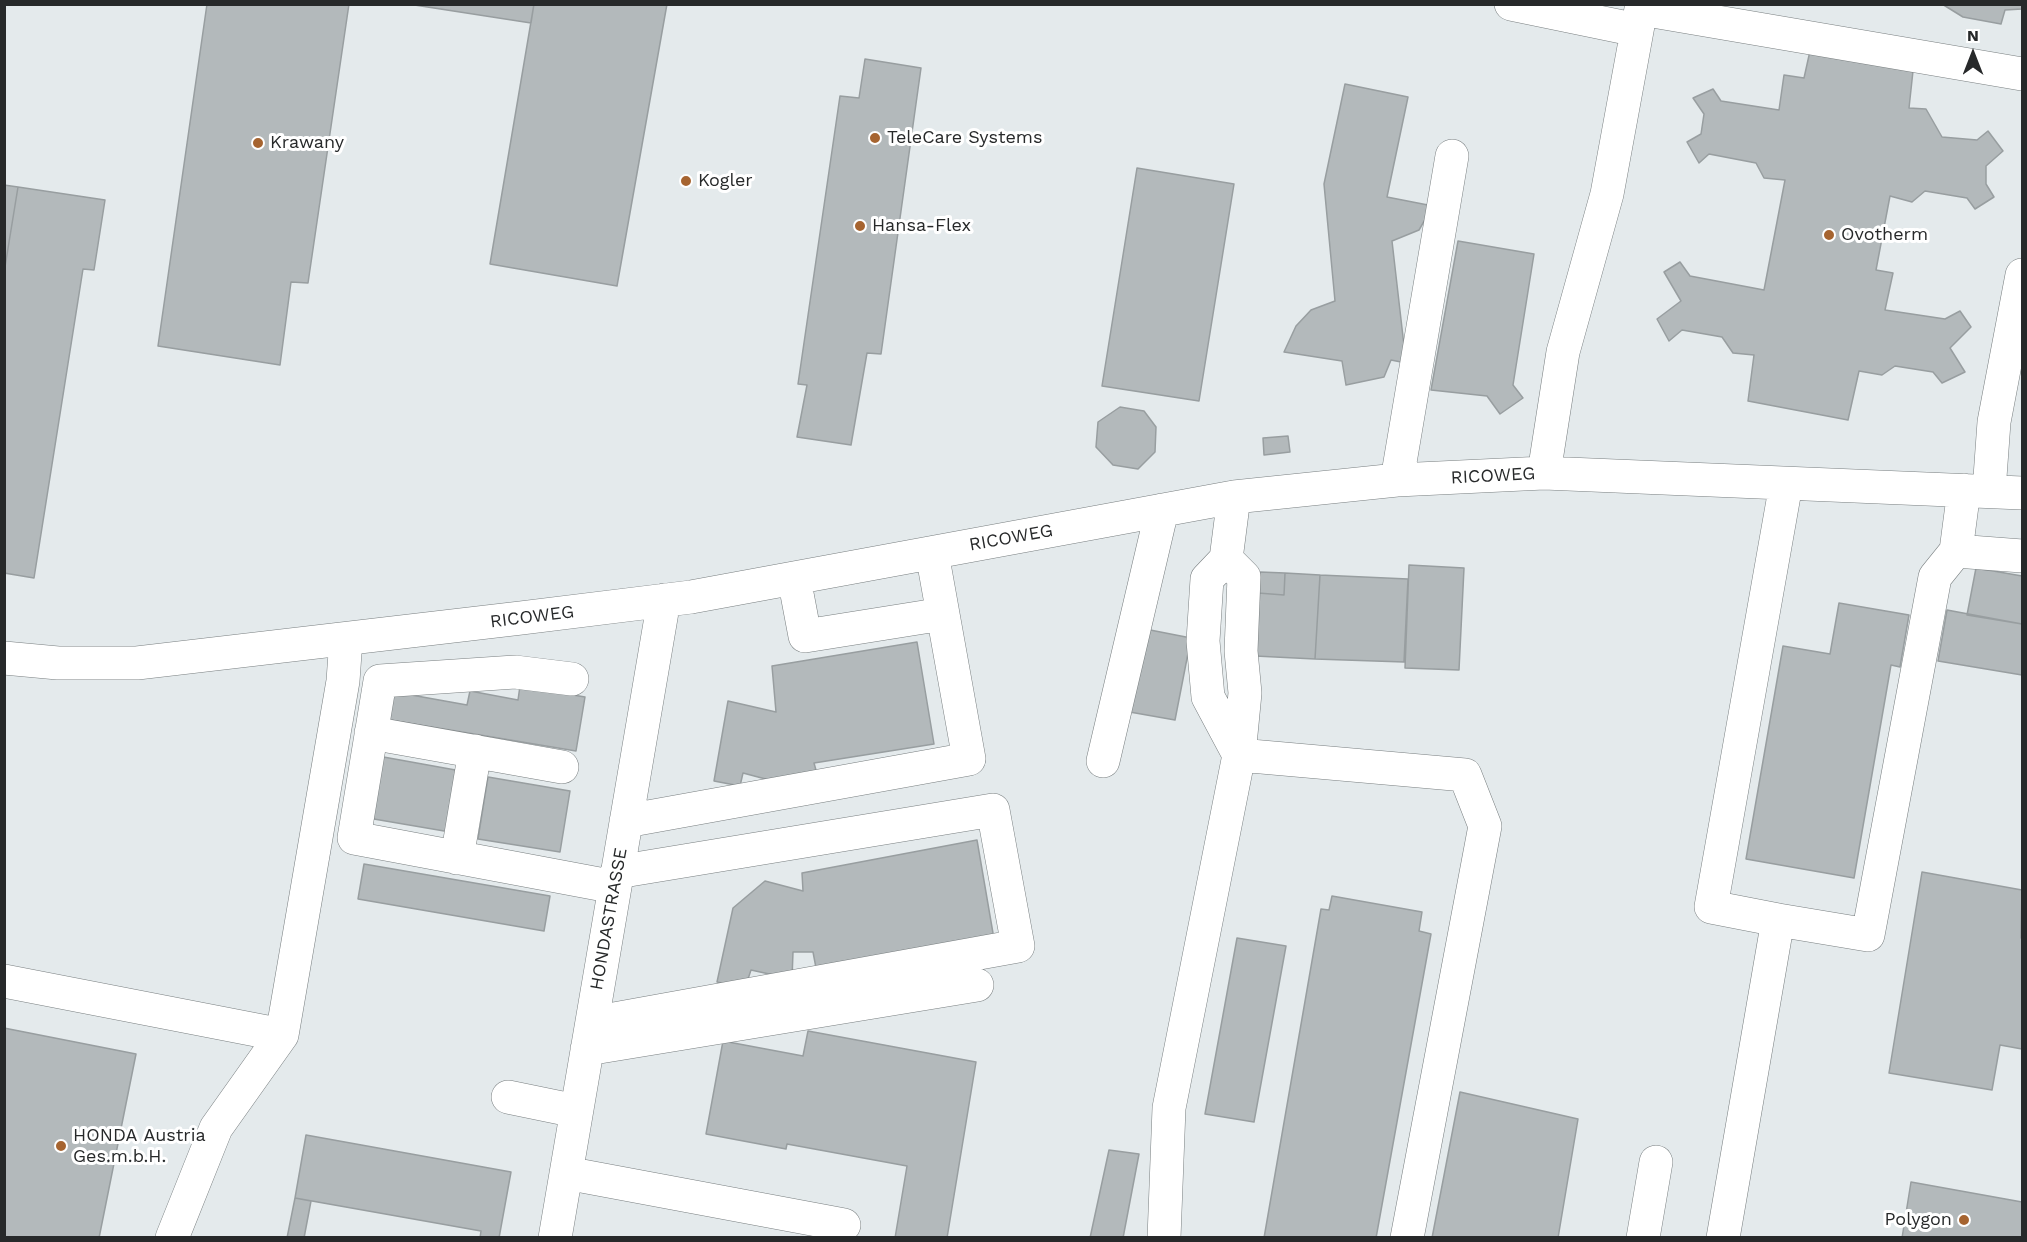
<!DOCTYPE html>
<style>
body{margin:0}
#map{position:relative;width:2027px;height:1242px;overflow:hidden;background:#e4eaec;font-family:"Work Sans",sans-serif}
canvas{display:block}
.frame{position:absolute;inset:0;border:6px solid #27292a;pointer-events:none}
.north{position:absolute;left:1943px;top:24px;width:60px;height:60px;-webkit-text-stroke:4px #fff;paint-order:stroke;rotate:0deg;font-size:16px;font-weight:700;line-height:24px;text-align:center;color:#27292a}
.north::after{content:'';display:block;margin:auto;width:21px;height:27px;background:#27292a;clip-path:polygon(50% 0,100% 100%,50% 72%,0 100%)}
</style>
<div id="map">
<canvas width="2027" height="1242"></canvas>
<div class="frame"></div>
<div class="north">N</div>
</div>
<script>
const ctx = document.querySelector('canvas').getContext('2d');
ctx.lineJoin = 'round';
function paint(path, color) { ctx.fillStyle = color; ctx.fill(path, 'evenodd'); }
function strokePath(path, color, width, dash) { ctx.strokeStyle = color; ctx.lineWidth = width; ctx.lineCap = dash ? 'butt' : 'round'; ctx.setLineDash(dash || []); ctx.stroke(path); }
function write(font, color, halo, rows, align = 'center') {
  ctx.font = font + ' "Work Sans",sans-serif'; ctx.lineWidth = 6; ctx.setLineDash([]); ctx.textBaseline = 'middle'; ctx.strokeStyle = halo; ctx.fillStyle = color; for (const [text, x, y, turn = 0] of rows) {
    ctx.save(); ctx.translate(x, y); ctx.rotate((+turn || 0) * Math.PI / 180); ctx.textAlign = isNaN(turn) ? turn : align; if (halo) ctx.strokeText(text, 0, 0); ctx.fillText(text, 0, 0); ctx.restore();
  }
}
const building = new Path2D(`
 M 207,4 L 349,4 L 308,283 L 291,282 L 280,365 L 158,346 Z
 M 408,4 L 534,4 L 531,23 Z
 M 534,4 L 667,4 L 617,286 L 490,264 Z
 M 1942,4 L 2022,4 L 2022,9 L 2005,10 L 2001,24 L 1963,17 Z
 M 1810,51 L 1913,71 L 1909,108 L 1926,109 L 1942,137 L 1977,140 L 1988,131 L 2003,151 L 1986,166 L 1986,184 L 1994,197 L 1975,209 L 1967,198 L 1925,191 L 1912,202 L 1890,196 L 1876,270 L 1893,273 L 1885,310 L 1945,319 L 1960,311 L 1971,327 L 1950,348 L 1965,372 L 1942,383 L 1933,372 L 1895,366 L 1882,375 L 1859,371 L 1848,420 L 1748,401 L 1754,355 L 1733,353 L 1722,337 L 1682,330 L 1669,341 L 1657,319 L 1681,301 L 1664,272 L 1680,262 L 1690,276 L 1764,290 L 1785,180 L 1764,178 L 1756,163 L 1709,154 L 1699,163 L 1687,142 L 1701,134 L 1704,114 L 1693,98 L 1713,89 L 1721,101 L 1779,110 L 1784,75 L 1804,78 Z
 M 865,59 L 921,68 L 881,354 L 867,353 L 851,445 L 797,437 L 807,385 L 798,384 L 840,96 L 859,98 Z
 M 1345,84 L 1408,97 L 1387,197 L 1433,206 L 1419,230 L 1392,241 L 1406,363 L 1391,360 L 1384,377 L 1346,385 L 1342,361 L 1284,352 L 1296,326 L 1311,310 L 1335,301 L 1324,184 Z
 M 1137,168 L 1234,184 L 1199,401 L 1102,386 Z
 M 4,185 L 18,187 L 4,273 Z
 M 18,187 L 105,200 L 94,270 L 83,269 L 34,578 L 4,573 L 4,273 Z
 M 1458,241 L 1534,254 L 1513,385 L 1523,398 L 1500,414 L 1487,396 L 1431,390 Z
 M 1120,407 L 1144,411 L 1156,427 L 1155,452 L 1138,469 L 1113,465 L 1096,447 L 1098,422 Z
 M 1288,436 L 1290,452 L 1264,455 L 1263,438 Z
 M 1409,565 L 1464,568 L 1459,670 L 1405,668 Z
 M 1976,568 L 2022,576 L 2022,624 L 1967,615 Z
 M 1260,572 L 1285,573 L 1284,595 L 1258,593 Z
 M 1285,573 L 1320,575 L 1315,659 L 1255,656 L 1258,593 L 1284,595 Z
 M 1320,575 L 1408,579 L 1404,662 L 1315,659 Z
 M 1839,603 L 1909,615 L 1900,667 L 1891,665 L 1854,878 L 1746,859 L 1783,646 L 1830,654 Z
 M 1947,610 L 2022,624 L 2022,675 L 1938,661 Z
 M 1140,628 L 1191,638 L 1175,720 L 1124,711 Z
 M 917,642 L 934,744 L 814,763 L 819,781 L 788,785 L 743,773 L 740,786 L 714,781 L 728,701 L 776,712 L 772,666 Z
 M 520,686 L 585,697 L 576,751 L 384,719 L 389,691 L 467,705 L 470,691 L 518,700 Z
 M 378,756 L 461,771 L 450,832 L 368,818 Z
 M 488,777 L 570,791 L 560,852 L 478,839 Z
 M 977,840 L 994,939 L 817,973 L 813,952 L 793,952 L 792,979 L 751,970 L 745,988 L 717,982 L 733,908 L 765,881 L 803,891 L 802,873 Z
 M 364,864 L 550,896 L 544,931 L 358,899 Z
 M 1922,872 L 2022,890 L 2021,938 L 2022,938 L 2022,1049 L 2000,1045 L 1992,1090 L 1889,1073 Z
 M 1332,896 L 1422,912 L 1419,931 L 1431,934 L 1376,1238 L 1264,1238 L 1321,909 L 1329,910 Z
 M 1237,938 L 1286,946 L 1254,1122 L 1205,1114 Z
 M 4,1028 L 136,1054 L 99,1238 L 4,1238 Z
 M 808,1031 L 976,1062 L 947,1238 L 895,1238 L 907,1166 L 787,1144 L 786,1149 L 706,1134 L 723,1041 L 803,1056 Z
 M 1460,1092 L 1578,1119 L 1558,1238 L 1432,1238 Z
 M 306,1135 L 511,1172 L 499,1238 L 480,1238 L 481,1231 L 295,1198 Z
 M 1109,1150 L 1139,1154 L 1123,1238 L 1090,1238 Z
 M 1911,1182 L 2022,1202 L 2022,1238 L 1902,1238 Z
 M 295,1198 L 311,1201 L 304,1238 L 287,1238 Z`);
paint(building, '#b3b9bb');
strokePath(building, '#989ea0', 1.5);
const minor = new Path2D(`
 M 1511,4 L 1637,30
 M 1544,473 L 1563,352 L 1607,194 L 1641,9 L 2022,74
 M 1397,480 L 1452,156
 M 1989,491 L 1994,422 L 2022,275
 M 1234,497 L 1226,559 L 1207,579 L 1203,641 L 1208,697 L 1239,755
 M 1956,551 L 2022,556
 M 794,578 L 805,636 L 943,614
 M 4,658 L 58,663 L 137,663 L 521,618 L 691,597 L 1234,497 L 1397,480 L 1544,473 L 2022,493
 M 572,679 L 515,672 L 380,681 L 354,838 L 615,887
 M 371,733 L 562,767
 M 1239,755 L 1465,775 L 1485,826 L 1407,1238
 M 1103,761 L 1162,510
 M 626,821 L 969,759 L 932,553
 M 457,858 L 475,751
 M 1778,920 L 1868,935 L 1935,577 L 1956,551 L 1964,490
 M 4,981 L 282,1035
 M 592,1023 L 1018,946 L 993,810 L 617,872
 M 587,1049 L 977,985
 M 508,1097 L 576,1111
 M 566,1173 L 844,1225
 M 172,1238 L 216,1128 L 282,1035 L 343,681 L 346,639
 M 555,1238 L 664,600
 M 1164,1238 L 1169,1108 L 1239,755 L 1245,693 L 1241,651 L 1244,577 L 1226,559
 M 1643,1238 L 1656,1162
 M 1723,1238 L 1778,920 L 1711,907 L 1786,484`);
strokePath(minor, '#797f80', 34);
strokePath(minor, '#fff', 33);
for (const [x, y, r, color] of [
 [875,138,6,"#a66430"],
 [258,143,6,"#a66430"],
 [686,181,6,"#a66430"],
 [860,226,6,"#a66430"],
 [1829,235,6,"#a66430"],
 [61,1146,6,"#a66430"],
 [1964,1220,6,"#a66430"]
]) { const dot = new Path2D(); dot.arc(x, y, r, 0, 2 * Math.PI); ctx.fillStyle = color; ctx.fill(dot); strokePath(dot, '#fff', 2); }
write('18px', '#27292a', '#fff', [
 ["TeleCare Systems",887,138],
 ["Krawany",270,143],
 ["Kogler",698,181],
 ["Hansa-Flex",872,226],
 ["Ovotherm",1841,235],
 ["HONDA Austria",73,1136],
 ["Ges.m.b.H.",73,1157],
 ["Polygon",1952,1220,"right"]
], 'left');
write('18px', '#27292a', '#fff', [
 ["RICOWEG",1493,476,-3],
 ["RICOWEG",1011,538,-10],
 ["RICOWEG",532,617,-7],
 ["HONDASTRASSE",609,919,-80]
]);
</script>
